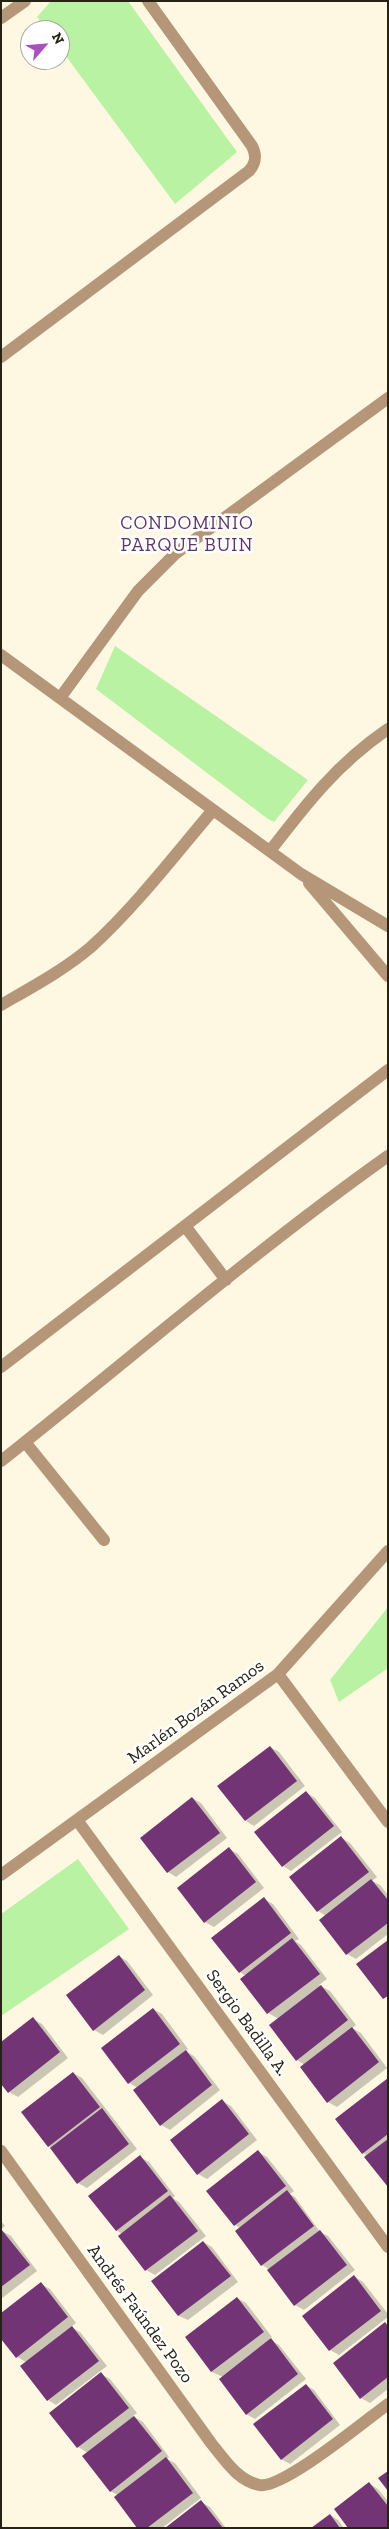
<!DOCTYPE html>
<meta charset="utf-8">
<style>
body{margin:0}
#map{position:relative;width:389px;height:2529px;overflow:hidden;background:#fef7e2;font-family:"Zilla Slab",serif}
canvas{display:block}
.frame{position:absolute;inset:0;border:2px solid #262214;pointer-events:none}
.north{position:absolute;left:20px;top:20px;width:50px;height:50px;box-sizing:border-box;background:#fff;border:1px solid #a8a7a1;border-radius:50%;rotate:63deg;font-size:14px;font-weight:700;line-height:20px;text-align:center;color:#262214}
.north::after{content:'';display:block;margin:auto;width:18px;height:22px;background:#a651c0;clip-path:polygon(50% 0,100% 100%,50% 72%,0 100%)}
</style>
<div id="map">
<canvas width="389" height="2529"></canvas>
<div class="frame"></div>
<div class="north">N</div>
</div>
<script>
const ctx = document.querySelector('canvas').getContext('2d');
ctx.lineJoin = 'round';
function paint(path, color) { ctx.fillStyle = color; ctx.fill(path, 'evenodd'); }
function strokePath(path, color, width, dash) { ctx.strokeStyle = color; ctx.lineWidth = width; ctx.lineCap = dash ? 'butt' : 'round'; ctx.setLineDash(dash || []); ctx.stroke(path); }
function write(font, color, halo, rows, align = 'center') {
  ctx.font = font + ' "Zilla Slab",serif'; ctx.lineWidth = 5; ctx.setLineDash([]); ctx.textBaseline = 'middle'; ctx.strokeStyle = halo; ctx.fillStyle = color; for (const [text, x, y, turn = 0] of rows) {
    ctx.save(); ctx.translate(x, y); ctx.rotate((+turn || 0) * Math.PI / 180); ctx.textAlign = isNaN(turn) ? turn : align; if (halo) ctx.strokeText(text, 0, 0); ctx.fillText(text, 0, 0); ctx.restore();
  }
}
paint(new Path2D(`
 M 51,1 L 128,1 L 237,152 L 175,204 L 60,48 L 60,30 L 47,30 L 37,17 Z
 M 115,646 L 308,780 L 274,822 L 268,819 L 96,689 Z
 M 388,1607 L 388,1668 L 339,1702 L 330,1680 Z
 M 78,1859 L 129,1929 L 1,2016 L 1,1914 Z`), '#baf2a3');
paint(new Path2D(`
 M 270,1747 L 279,1752 L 305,1786 L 254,1826 L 246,1821 Z
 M 307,1793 L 315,1798 L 342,1832 L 291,1871 L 283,1866 Z
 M 192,1798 L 201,1803 L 227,1838 L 176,1877 L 168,1872 Z
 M 342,1838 L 350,1843 L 377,1877 L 372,1881 L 380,1885 L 388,1895 L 388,1934 L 356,1959 L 347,1954 L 320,1920 L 326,1916 L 318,1911 Z
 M 229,1849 L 238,1854 L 264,1888 L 214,1927 L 205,1922 Z
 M 264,1899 L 273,1904 L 299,1939 L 295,1941 L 301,1945 L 327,1979 L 319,1985 L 330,1991 L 356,2025 L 352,2028 L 361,2033 L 387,2068 L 337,2107 L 328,2102 L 305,2065 L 297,2060 L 279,2019 L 268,2013 L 246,1976 L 240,1972 Z
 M 119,1956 L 127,1961 L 153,1995 L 103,2035 L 94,2030 Z
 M 153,2009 L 162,2014 L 188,2049 L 185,2051 L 194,2056 L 220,2090 L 170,2130 L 161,2125 L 138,2088 L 129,2083 Z
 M 33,2019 L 42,2024 L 68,2058 L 18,2097 L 9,2092 Z
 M 73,2073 L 82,2078 L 137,2149 L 87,2188 L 78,2183 L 49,2146 Z
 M 388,2080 L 388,2185 L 368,2156 L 363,2153 Z
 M 222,2101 L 231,2106 L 257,2140 L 207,2179 L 198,2174 Z
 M 258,2152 L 267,2157 L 294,2191 L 290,2194 L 295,2197 L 320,2232 L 328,2236 L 355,2270 L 304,2310 L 295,2305 L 270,2270 L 262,2265 L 236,2231 L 240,2228 L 235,2225 Z
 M 140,2157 L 149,2162 L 175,2196 L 173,2198 L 179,2202 L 206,2236 L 155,2275 L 146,2270 L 120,2236 L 122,2234 L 116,2230 Z
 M 1,2221 L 5,2226 L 1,2229 Z
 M 2,2231 L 11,2236 L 37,2271 L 1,2299 Z
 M 203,2242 L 212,2247 L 238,2282 L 188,2320 L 179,2316 L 153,2282 Z
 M 355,2277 L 363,2282 L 388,2314 L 388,2317 L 339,2355 L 330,2350 Z
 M 41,2284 L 50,2289 L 76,2323 L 71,2327 L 80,2332 L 107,2366 L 56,2405 L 48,2400 L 26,2362 L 17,2357 Z
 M 237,2298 L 246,2303 L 272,2337 L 269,2339 L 279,2345 L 306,2379 L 255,2419 L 246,2414 L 223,2377 L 212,2372 L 186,2337 Z
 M 385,2324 L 388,2325 L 388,2389 L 370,2403 L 361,2398 Z
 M 101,2374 L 110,2379 L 137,2413 L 133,2416 L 143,2422 L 169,2457 L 167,2459 L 175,2463 L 201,2498 L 162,2528 L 139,2528 L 118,2495 L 110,2491 L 88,2453 L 78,2447 Z
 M 306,2385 L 314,2390 L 340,2425 L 290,2464 L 281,2459 Z
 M 370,2484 L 378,2489 L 388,2501 L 388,2528 Z
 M 201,2502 L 210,2507 L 226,2528 L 167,2528 Z
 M 330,2515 L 338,2520 L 344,2528 L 313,2528 Z`), '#0003');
paint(new Path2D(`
 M 270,1746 L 297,1781 L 245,1821 L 217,1786 Z
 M 306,1791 L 334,1826 L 282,1867 L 254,1832 Z
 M 192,1797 L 220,1833 L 167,1873 L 140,1838 Z
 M 341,1836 L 369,1872 L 317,1912 L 289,1877 Z
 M 229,1847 L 256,1882 L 204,1923 L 177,1888 Z
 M 371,1879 L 388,1900 L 388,1923 L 346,1955 L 319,1920 Z
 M 264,1897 L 291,1933 L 239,1973 L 211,1938 Z
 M 292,1938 L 320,1974 L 267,2014 L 240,1979 Z
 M 388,1940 L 388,1996 L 383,1999 L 356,1964 Z
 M 119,1955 L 145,1990 L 93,2031 L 66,1995 Z
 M 321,1985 L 348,2020 L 296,2061 L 269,2025 Z
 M 153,2008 L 180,2044 L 128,2084 L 101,2048 Z
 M 33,2017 L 60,2052 L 8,2093 L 1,2084 L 1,2042 Z
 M 352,2027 L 379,2062 L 327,2103 L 300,2067 Z
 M 186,2050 L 212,2085 L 160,2126 L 133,2090 Z
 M 73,2072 L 100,2107 L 48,2147 L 21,2112 Z
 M 388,2078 L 388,2134 L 362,2154 L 335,2119 Z
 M 222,2099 L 249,2134 L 197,2175 L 170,2140 Z
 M 102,2108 L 129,2144 L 77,2184 L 50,2148 Z
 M 388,2139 L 388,2187 L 364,2157 Z
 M 258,2150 L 286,2186 L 234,2226 L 206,2191 Z
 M 140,2155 L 168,2191 L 116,2231 L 88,2196 Z
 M 287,2190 L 314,2226 L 261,2266 L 235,2231 Z
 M 170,2195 L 198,2231 L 145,2271 L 118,2236 Z
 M 1,2229 L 30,2265 L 1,2287 Z
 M 320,2230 L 347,2265 L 294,2306 L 267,2270 Z
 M 203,2241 L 231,2276 L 178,2316 L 151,2281 Z
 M 354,2275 L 381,2311 L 329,2351 L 302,2316 Z
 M 41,2282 L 68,2317 L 16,2358 L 1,2339 L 1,2313 Z
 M 237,2297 L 264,2332 L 211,2372 L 185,2337 Z
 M 385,2322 L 388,2326 L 388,2377 L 360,2399 L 333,2363 Z
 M 72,2326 L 99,2361 L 47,2401 L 20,2366 Z
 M 271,2338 L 298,2374 L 246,2415 L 219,2379 Z
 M 101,2372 L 129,2408 L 77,2448 L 49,2413 Z
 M 306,2384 L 333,2419 L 281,2460 L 253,2424 Z
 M 134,2416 L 162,2451 L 110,2492 L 82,2456 Z
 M 166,2457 L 193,2493 L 147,2528 L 137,2528 L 114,2497 Z
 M 388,2471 L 388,2491 L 378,2478 Z
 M 369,2482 L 388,2506 L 388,2528 L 348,2528 L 334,2509 Z
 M 201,2500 L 223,2528 L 165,2528 Z
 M 330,2514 L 340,2528 L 311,2528 Z`), '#733475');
strokePath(new Path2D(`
 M 1,18 L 25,1
 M 1,357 L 249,171 C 256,163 257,156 252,146 L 148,1
 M 1,655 L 301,874 L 388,926
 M 60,698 L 138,591 L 175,554 L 388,398
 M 270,851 C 307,803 337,764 388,729
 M 309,883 L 388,976
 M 1,1005 C 32,987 64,970 91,947 C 136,906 174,856 213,810
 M 185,1226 L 226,1280
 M 1,1367 L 388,1070
 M 25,1442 L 104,1540
 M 1,1461 C 130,1359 254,1251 388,1156
 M 278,1674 L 388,1822
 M 77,1820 L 388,2247
 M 1,1875 L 278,1674 L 388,1551
 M 1,2151 L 211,2443 C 225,2460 237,2480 259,2485 C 282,2490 366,2420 388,2404`), '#b69678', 12);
write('18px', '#262214', '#fff', [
 ["Marlén Bozán Ramos",196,1712,-36],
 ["Sergio Badilla A.",247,2023,54],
 ["Andrés Faúndez Pozo",140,2314,54]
]);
ctx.letterSpacing = '1px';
write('19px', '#5e356b', '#fff', [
 ["CONDOMINIO",187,524],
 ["PARQUE BUIN",187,546]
]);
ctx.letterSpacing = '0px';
</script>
